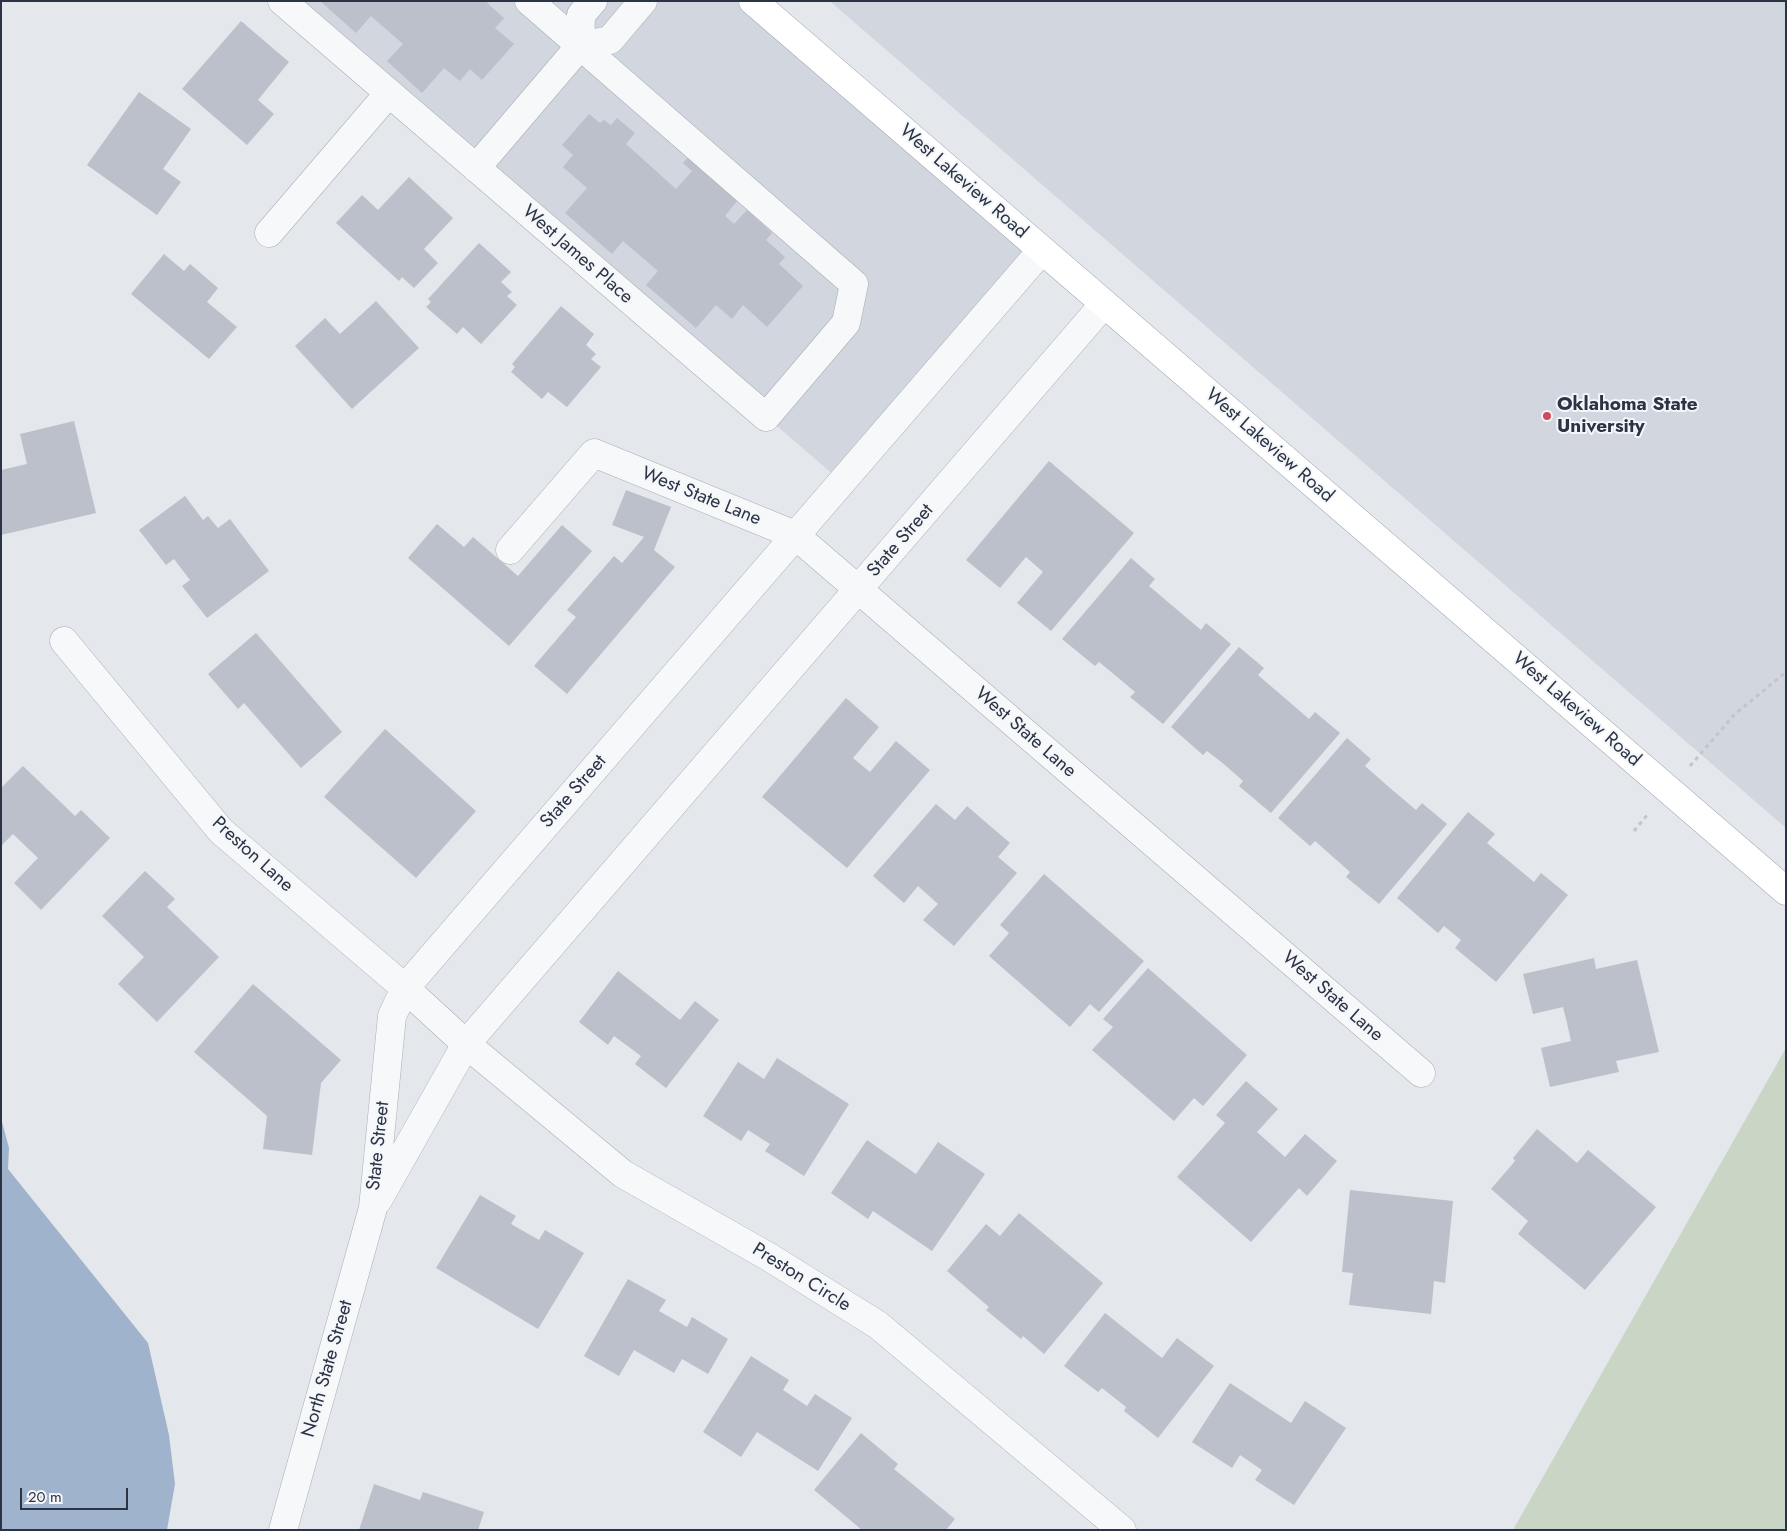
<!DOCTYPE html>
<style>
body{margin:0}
#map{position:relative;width:1787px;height:1531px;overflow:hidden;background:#e4e7ec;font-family:Jost,sans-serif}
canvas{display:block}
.frame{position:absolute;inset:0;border:2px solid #2b3445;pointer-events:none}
.scale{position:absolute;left:20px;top:1488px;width:108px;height:22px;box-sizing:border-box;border:2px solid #2b3445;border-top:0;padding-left:6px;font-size:15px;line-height:18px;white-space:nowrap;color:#2b3445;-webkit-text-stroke:4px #f4f6f9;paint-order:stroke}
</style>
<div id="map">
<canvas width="1787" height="1531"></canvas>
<div class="frame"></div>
<div class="scale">20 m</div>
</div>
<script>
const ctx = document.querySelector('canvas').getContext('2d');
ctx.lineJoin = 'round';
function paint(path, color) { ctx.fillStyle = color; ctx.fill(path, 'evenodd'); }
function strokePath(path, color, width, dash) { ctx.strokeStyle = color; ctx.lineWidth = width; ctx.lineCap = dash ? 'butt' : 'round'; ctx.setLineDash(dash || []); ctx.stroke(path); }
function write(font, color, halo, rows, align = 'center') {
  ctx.font = font + ' Jost,sans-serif'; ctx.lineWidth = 4; ctx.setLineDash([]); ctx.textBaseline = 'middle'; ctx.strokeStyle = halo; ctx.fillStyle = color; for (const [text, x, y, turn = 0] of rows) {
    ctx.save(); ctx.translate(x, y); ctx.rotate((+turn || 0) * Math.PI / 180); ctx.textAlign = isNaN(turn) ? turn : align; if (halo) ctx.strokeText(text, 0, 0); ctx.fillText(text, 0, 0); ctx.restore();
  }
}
paint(new Path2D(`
 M 282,1 L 745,1 L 1038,254 L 842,482 Z
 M 833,1 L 1786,1 L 1786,828 L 832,3 Z`), '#d2d6de');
paint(new Path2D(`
 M 1786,1048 L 1786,1530 L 1513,1530 Z`), '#c9d6c5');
paint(new Path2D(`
 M 1,1118 L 9,1148 L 8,1169 L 148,1343 L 169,1435 L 175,1484 L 167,1530 L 1,1530 Z`), '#9fb4cc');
paint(new Path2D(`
 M 320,1 L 489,1 L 487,3 L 504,18 L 495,28 L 514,44 L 482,80 L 470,69 L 460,81 L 444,68 L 422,93 L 387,61 L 403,44 L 371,16 L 356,33 Z
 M 241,21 L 289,62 L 258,100 L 274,114 L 247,145 L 182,89 Z
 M 139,92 L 191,129 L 163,169 L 181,182 L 157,215 L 87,165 Z
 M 589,114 L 600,123 L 604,120 L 611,125 L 617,118 L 635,133 L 626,144 L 676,189 L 692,171 L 683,163 L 691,154 L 727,187 L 724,190 L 737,201 L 725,216 L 734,224 L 747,210 L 772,233 L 766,240 L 785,257 L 779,264 L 803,286 L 767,327 L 743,305 L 732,319 L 716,305 L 696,328 L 646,285 L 658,271 L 623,241 L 612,254 L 565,213 L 587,188 L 563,167 L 573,155 L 562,145 Z
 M 409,177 L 453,218 L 424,249 L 438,263 L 414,288 L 402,277 L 399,281 L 336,223 L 362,195 L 378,210 Z
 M 479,243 L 511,272 L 501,282 L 512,292 L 507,296 L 517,305 L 481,344 L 463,327 L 457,334 L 426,307 L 431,302 L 428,299 Z
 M 164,254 L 184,271 L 190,264 L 218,288 L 207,302 L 237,327 L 209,359 L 131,294 Z
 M 376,301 L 419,348 L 352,409 L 295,346 L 325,318 L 340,334 Z
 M 561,306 L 594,334 L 586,345 L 596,354 L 591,359 L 601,367 L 567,407 L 548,392 L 542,399 L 511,372 L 515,367 L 512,364 Z
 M 74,421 L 96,513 L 1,535 L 1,470 L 27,464 L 20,434 Z
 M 1049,461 L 1134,533 L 1051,631 L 1017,603 L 1043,572 L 1026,557 L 1000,588 L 966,560 Z
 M 626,490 L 671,507 L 654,550 L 675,567 L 567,694 L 534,666 L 576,617 L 567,610 L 614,556 L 622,563 L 644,537 L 612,525 Z
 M 185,496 L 203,520 L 208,516 L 218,528 L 230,519 L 269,571 L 207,618 L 182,586 L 190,580 L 174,559 L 166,565 L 139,530 Z
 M 437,524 L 464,547 L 473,537 L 518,576 L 562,525 L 592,551 L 509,646 L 408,558 Z
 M 1131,558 L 1155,579 L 1149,586 L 1201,630 L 1206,623 L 1231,644 L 1163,724 L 1130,697 L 1135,692 L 1116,676 L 1099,662 L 1095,666 L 1062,639 Z
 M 256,633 L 342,732 L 301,768 L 244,703 L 238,709 L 208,674 Z
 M 1239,647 L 1264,668 L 1258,675 L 1309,719 L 1315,712 L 1340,733 L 1271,813 L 1239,786 L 1243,781 L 1225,765 L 1207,751 L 1203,755 L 1171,727 Z
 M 846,698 L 879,727 L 853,758 L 870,772 L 896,741 L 930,770 L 847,868 L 762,797 Z
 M 385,729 L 476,811 L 416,878 L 324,797 Z
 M 1347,738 L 1371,759 L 1365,766 L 1390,788 L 1416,810 L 1422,803 L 1447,824 L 1379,904 L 1346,877 L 1350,872 L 1315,841 L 1310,846 L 1278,818 Z
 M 23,766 L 75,816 L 81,810 L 110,838 L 41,910 L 14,883 L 38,858 L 13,834 L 1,846 L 1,788 Z
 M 936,804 L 955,820 L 967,806 L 1010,843 L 998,857 L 1017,873 L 954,946 L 923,920 L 938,904 L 918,886 L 904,903 L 873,876 Z
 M 1468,812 L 1495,834 L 1487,843 L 1534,882 L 1541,873 L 1568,895 L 1496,982 L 1455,948 L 1461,940 L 1444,926 L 1438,933 L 1397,898 Z
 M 145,871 L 175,899 L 167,907 L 219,957 L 157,1022 L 118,984 L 144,957 L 102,916 Z
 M 1044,874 L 1144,961 L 1099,1012 L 1090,1004 L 1070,1027 L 989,956 L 1009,933 L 1000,925 Z
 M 1594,958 L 1596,969 L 1637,960 L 1659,1052 L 1616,1061 L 1619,1072 L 1550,1087 L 1541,1048 L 1571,1041 L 1567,1023 L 1563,1007 L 1533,1014 L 1523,974 Z
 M 1148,968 L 1247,1055 L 1203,1106 L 1194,1098 L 1174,1121 L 1092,1050 L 1113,1027 L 1103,1019 Z
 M 618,971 L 680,1020 L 695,1001 L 719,1020 L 666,1088 L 635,1064 L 641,1056 L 614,1036 L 608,1045 L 579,1022 Z
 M 253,984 L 341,1060 L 321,1083 L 312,1155 L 263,1149 L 267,1116 L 194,1052 Z
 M 777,1058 L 849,1104 L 804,1176 L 765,1151 L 770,1144 L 748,1130 L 741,1141 L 703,1116 L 738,1062 L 764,1079 Z
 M 1246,1081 L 1278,1109 L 1257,1132 L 1285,1157 L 1305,1134 L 1337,1161 L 1307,1196 L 1299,1188 L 1251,1242 L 1177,1177 L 1225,1123 L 1216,1115 Z
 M 1537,1129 L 1577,1163 L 1588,1150 L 1656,1207 L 1585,1290 L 1518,1234 L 1528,1221 L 1491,1189 L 1515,1161 L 1513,1158 Z
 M 867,1140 L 916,1174 L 938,1142 L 985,1174 L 932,1251 L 873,1211 L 868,1219 L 831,1193 Z
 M 1350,1190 L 1453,1201 L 1445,1283 L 1434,1281 L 1431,1314 L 1349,1305 L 1353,1273 L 1342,1272 Z
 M 480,1195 L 516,1216 L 511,1224 L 539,1240 L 545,1230 L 584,1253 L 538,1329 L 436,1268 Z
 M 1019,1213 L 1103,1283 L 1044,1354 L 1023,1336 L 1021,1339 L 986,1310 L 989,1307 L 947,1271 L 986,1224 L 1000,1236 Z
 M 628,1279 L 666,1300 L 659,1311 L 687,1327 L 692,1317 L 728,1339 L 708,1374 L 682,1359 L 674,1373 L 634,1350 L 619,1376 L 584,1356 Z
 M 1105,1313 L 1162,1358 L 1177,1338 L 1214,1366 L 1158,1438 L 1124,1411 L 1126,1407 L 1102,1388 L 1098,1392 L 1064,1366 Z
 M 751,1356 L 789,1380 L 783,1390 L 807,1406 L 815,1394 L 852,1418 L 818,1471 L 757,1432 L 741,1457 L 703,1432 Z
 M 1230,1383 L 1291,1423 L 1305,1401 L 1346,1428 L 1294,1505 L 1255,1480 L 1262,1470 L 1240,1455 L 1232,1468 L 1192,1442 Z
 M 861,1433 L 898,1464 L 894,1469 L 955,1519 L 946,1530 L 862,1530 L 814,1490 Z
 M 374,1484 L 420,1500 L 423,1492 L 484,1512 L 478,1530 L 359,1530 Z`), '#bbc0ca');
const minor = new Path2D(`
 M 282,1 L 766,417 L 846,323 L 854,284 L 529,1
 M 580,46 L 581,15 L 593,1
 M 476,168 L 580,46 L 610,40 L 643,1
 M 269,233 L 389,93
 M 510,550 L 594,453 L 795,535 L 1421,1073
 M 64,641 L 221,831 L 405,988 L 466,1044 L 623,1174 L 769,1257 L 878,1325 L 1122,1530
 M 378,1200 L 466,1044 L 1104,304
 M 283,1530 L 373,1208 L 392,1016 L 405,988 L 1042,250`);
const major = new Path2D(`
 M 753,1 L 1786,891`);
strokePath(minor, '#a9aeb7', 29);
strokePath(major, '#a3abb8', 29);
strokePath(new Path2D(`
 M 1690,766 L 1734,715 L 1786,672
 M 1634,831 L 1648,814`), '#c2c5cb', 3, [4, 4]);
strokePath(minor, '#f7f8fa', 28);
strokePath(major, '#fff', 28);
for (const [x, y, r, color] of [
 [1547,416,5,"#d1495b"]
]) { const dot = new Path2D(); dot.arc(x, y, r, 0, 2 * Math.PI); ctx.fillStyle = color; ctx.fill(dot); strokePath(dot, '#f4f6f9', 2); }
write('19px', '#2b3445', '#f4f6f9', [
 ["West Lakeview Road",963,182,41],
 ["West James Place",577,255,41],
 ["West Lakeview Road",1269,446,41],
 ["West State Lane",701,497,22],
 ["State Street",901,541,-49],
 ["West Lakeview Road",1576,710,41],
 ["West State Lane",1025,733,41],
 ["State Street",574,792,-49],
 ["Preston Lane",252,855,42],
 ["West State Lane",1332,997,41],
 ["State Street",379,1146,-84],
 ["Preston Circle",801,1278,32],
 ["North State Street",328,1369,-74]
]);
write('bold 19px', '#2b3445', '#f4f6f9', [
 ["Oklahoma State",1557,405],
 ["University",1557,427]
], 'left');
</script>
